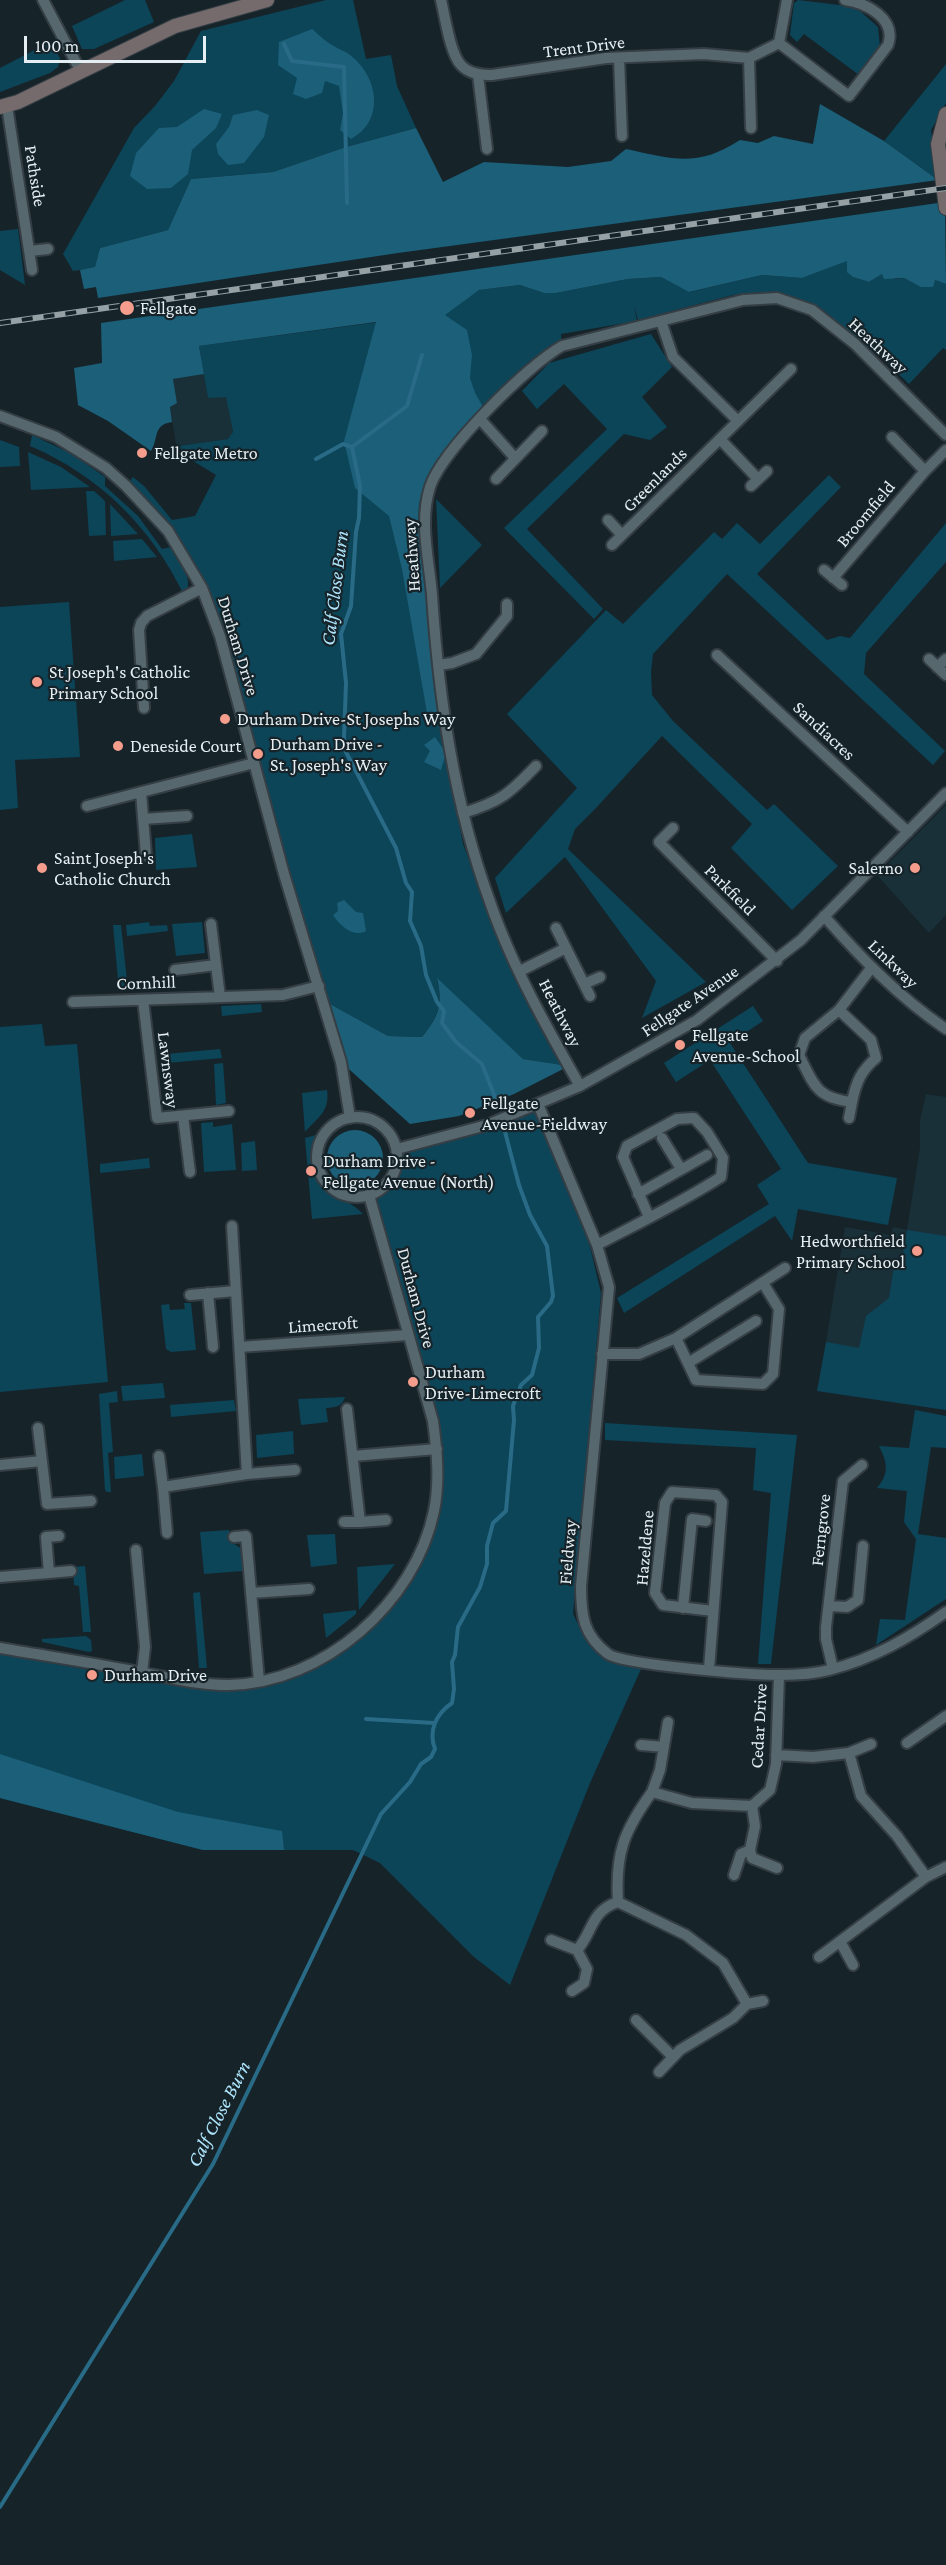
<!DOCTYPE html>
<style>
body{margin:0}
#map{position:relative;width:946px;height:2565px;overflow:hidden;background:#16242a;font-family:"Crimson Pro",serif}
canvas{display:block}
.scale{position:absolute;left:24px;top:36px;width:182px;height:27px;box-sizing:border-box;border:3px solid #e5eef2;border-top:0;padding-left:8px;font-size:18px;line-height:21px;white-space:nowrap;color:#e5eef2;-webkit-text-stroke:4px #16242a;paint-order:stroke}
</style>
<div id="map">
<canvas width="946" height="2565"></canvas>
<div class="scale">100 m</div>
</div>
<script>
const ctx = document.querySelector('canvas').getContext('2d');
ctx.lineJoin = 'round';
function paint(path, color) { ctx.fillStyle = color; ctx.fill(path, 'evenodd'); }
function strokePath(path, color, width, dash) { ctx.strokeStyle = color; ctx.lineWidth = width; ctx.lineCap = dash ? 'butt' : 'round'; ctx.setLineDash(dash || []); ctx.stroke(path); }
function write(font, color, halo, rows, align = 'center') {
  ctx.font = font + ' "Crimson Pro",serif'; ctx.lineWidth = 4.5; ctx.setLineDash([]); ctx.textBaseline = 'middle'; ctx.strokeStyle = halo; ctx.fillStyle = color; for (const [text, x, y, turn = 0] of rows) {
    ctx.save(); ctx.translate(x, y); ctx.rotate((+turn || 0) * Math.PI / 180); ctx.textAlign = isNaN(turn) ? turn : align; if (halo) ctx.strokeText(text, 0, 0); ctx.fillText(text, 0, 0); ctx.restore();
  }
}
paint(new Path2D(`
 M 204,374 L 208,398 L 224,396 L 227,398 L 233,434 L 228,439 L 179,446 L 176,444 L 170,407 L 177,403 L 173,379 Z
 M 946,805 L 946,915 L 929,933 L 877,875 Z
 M 926,1094 L 946,1097 L 946,1410 L 818,1391 L 845,1227 L 891,1235 L 893,1227 L 907,1230 L 920,1148 L 920,1120 Z`), '#1a3039');
paint(new Path2D(`
 M 125,0 L 145,0 L 154,22 L 94,49 L 82,49 L 72,26 Z
 M 326,0 L 353,0 L 366,59 L 391,55 L 397,86 L 416,128 L 346,147 L 273,172 L 191,179 L 168,230 L 100,248 L 95,268 L 73,271 L 63,254 L 134,128 L 155,106 L 174,81 L 201,31 Z
 M 798,0 L 847,6 L 860,11 L 878,27 L 880,47 L 859,75 L 804,34 L 797,42 L 790,35 L 794,3 Z
 M 50,42 L 60,58 L 58,67 L 50,73 L 0,92 L 0,68 Z
 M 946,64 L 946,103 L 931,130 L 938,180 L 884,141 Z
 M 18,229 L 25,285 L 0,270 L 0,231 Z
 M 848,260 L 853,277 L 869,282 L 882,274 L 896,279 L 904,278 L 916,284 L 935,280 L 946,284 L 946,350 L 943,348 L 909,384 L 876,352 L 869,358 L 812,310 L 762,292 L 733,295 L 638,320 L 634,306 L 637,321 L 561,334 L 562,346 L 480,419 L 431,485 L 419,524 L 441,726 L 463,844 L 488,909 L 569,1066 L 523,1059 L 437,980 C 443,1005 438,1017 422,1037 L 388,1036 L 330,1004 L 325,1005 L 220,636 L 168,531 L 126,486 L 133,477 L 144,486 L 172,520 L 195,516 L 216,475 L 185,456 L 179,446 L 228,439 L 233,432 L 226,397 L 208,398 L 199,346 L 432,315 L 479,290 L 520,285 L 544,293 L 556,293 L 628,279 L 661,277 L 690,292 L 762,275 L 802,278 Z
 M 651,334 L 672,367 L 642,397 L 667,427 L 650,440 L 624,434 L 527,529 L 603,609 L 594,619 L 504,528 L 607,429 L 564,384 L 537,409 L 522,391 L 549,363 Z
 M 32,435 L 72,454 L 105,477 L 105,486 L 138,516 L 162,549 L 171,547 C 179,562 196,580 184,595 C 151,527 100,476 30,446 Z
 M 0,440 L 19,447 L 20,466 L 0,467 Z
 M 28,452 L 61,467 L 90,487 L 31,490 Z
 M 829,475 L 841,487 L 757,574 L 827,640 L 840,636 L 850,638 L 946,523 L 946,562 L 866,653 L 864,674 L 945,751 L 933,765 L 727,574 L 653,654 L 651,672 L 652,695 L 673,721 L 767,810 L 774,804 L 838,866 L 792,910 L 731,848 L 752,824 L 662,736 L 596,808 L 575,829 L 568,849 L 706,982 L 642,1018 L 656,981 L 565,857 L 506,913 L 495,878 L 577,788 L 507,714 L 606,610 L 623,624 L 714,532 L 722,539 L 737,523 L 760,544 Z
 M 86,491 L 94,491 L 105,501 L 106,535 L 89,536 Z
 M 436,499 L 482,545 L 440,588 Z
 M 110,504 L 138,534 L 111,536 Z
 M 142,539 L 157,557 L 114,561 L 113,541 Z
 M 69,602 L 80,757 L 15,760 L 18,808 L 0,810 L 0,607 Z
 M 192,834 L 197,867 L 156,870 L 155,838 Z
 M 149,922 L 150,926 L 167,925 L 168,931 L 127,936 L 126,925 Z
 M 202,922 L 205,953 L 176,956 L 172,924 Z
 M 113,925 L 121,925 L 128,990 L 119,991 Z
 M 261,1004 L 262,1012 L 222,1016 L 221,1006 Z
 M 753,1006 L 763,1021 L 730,1043 L 808,1163 L 897,1178 L 888,1225 L 798,1209 L 792,1241 L 775,1216 L 624,1313 L 617,1298 L 769,1204 L 757,1185 L 781,1169 L 710,1060 L 676,1082 L 664,1063 Z
 M 42,1024 L 45,1046 L 77,1044 L 108,1382 L 0,1392 L 0,1027 Z
 M 220,1049 L 222,1058 L 167,1063 L 166,1054 Z
 M 223,1063 L 226,1103 L 216,1105 L 214,1064 Z
 M 327,1090 C 330,1112 318,1117 305,1132 L 302,1093 Z
 M 538,1104 L 586,1230 L 601,1293 L 573,1614 C 592,1651 599,1661 641,1669 L 590,1783 L 510,1985 L 474,1957 L 380,1863 L 353,1850 L 203,1850 L 0,1798 L 0,1654 L 89,1670 L 142,1673 L 232,1685 L 322,1658 L 394,1596 L 434,1512 L 437,1449 L 369,1195 C 389,1184 398,1172 397,1149 Z
 M 213,1122 L 213,1127 L 232,1124 L 236,1170 L 204,1172 L 201,1123 Z
 M 316,1135 C 311,1144 310,1153 311,1163 C 317,1201 343,1192 363,1214 L 312,1219 L 305,1138 Z
 M 255,1141 L 257,1170 L 242,1171 L 241,1143 Z
 M 149,1158 L 150,1168 L 100,1173 L 100,1164 Z
 M 907,1230 L 946,1236 L 946,1410 L 817,1391 L 826,1342 L 859,1348 L 866,1316 L 889,1298 L 895,1259 L 902,1260 Z
 M 184,1303 L 191,1303 L 196,1350 L 171,1352 L 166,1349 L 161,1305 L 169,1304 L 170,1310 L 185,1309 Z
 M 163,1383 L 165,1398 L 123,1401 L 121,1386 Z
 M 117,1391 L 118,1402 L 109,1403 L 113,1452 L 108,1453 L 111,1492 L 107,1492 L 105,1490 L 99,1394 Z
 M 345,1397 C 342,1407 336,1407 326,1408 L 328,1422 L 301,1425 L 298,1399 Z
 M 234,1400 L 236,1411 L 171,1417 L 170,1405 Z
 M 915,1410 L 946,1416 L 946,1448 L 931,1447 L 918,1534 L 946,1538 L 946,1599 L 876,1645 L 880,1619 L 905,1620 L 916,1539 L 904,1522 L 907,1491 L 877,1488 C 890,1473 887,1462 879,1446 L 909,1448 Z
 M 605,1423 L 797,1435 L 771,1664 L 758,1664 L 771,1493 L 753,1490 L 756,1448 L 605,1440 Z
 M 293,1431 L 294,1454 L 257,1458 L 256,1435 Z
 M 142,1454 L 144,1476 L 115,1479 L 114,1457 Z
 M 229,1530 L 231,1542 L 242,1549 L 243,1571 L 204,1574 L 200,1532 Z
 M 335,1534 L 337,1564 L 311,1567 L 307,1535 Z
 M 395,1564 L 359,1610 L 357,1567 Z
 M 85,1566 L 91,1632 L 83,1632 L 79,1586 L 74,1585 L 73,1567 Z
 M 200,1592 L 207,1668 L 199,1668 L 193,1593 Z
 M 356,1610 L 356,1614 L 326,1638 L 323,1614 Z
 M 86,1636 L 91,1640 L 92,1651 L 89,1652 L 42,1642 L 42,1639 Z`), '#0c4458');
paint(new Path2D(`
 M 312,29 C 319,35 326,42 334,46 C 339,50 346,51 350,55 C 379,77 385,121 351,139 L 340,130 L 343,113 L 339,86 L 325,81 L 322,93 L 306,99 L 293,94 L 297,78 L 278,65 L 279,42 Z
 M 820,104 L 884,141 L 938,180 L 398,253 L 98,298 L 96,287 L 84,289 L 80,270 L 95,267 L 100,248 L 168,230 L 191,179 L 273,172 L 346,147 L 416,128 L 443,182 L 484,162 L 568,167 L 611,161 L 626,149 C 673,159 697,168 740,140 L 758,143 L 774,136 L 813,144 Z
 M 204,109 L 222,114 L 216,128 L 192,150 L 188,174 L 171,188 L 147,189 L 130,176 L 136,153 L 159,128 L 177,127 Z
 M 257,110 L 269,115 L 264,137 L 244,163 L 228,165 L 218,154 L 216,144 L 229,127 L 233,115 Z
 M 945,202 L 946,284 L 935,280 L 933,287 L 921,287 L 904,278 L 884,279 L 882,274 L 869,282 L 853,277 L 847,272 L 847,261 L 802,278 L 762,275 L 689,292 L 661,277 L 628,279 L 556,293 L 544,293 L 520,285 L 479,290 L 445,315 L 467,330 L 472,355 L 470,378 L 475,393 L 482,405 L 480,419 L 419,502 L 418,522 L 441,726 L 427,713 L 402,569 L 389,516 L 355,488 L 344,441 L 376,322 L 199,346 L 204,374 L 173,379 L 177,403 L 170,407 L 172,422 C 152,425 159,439 151,451 L 108,421 L 78,405 L 74,368 L 102,363 L 101,323 Z
 M 435,737 L 446,753 L 441,770 L 424,762 L 430,751 L 424,745 Z
 M 344,900 L 356,912 L 363,913 L 366,931 C 354,938 340,926 333,915 L 338,911 L 337,903 Z
 M 437,978 L 523,1059 L 569,1066 L 514,1094 L 459,1116 L 410,1124 L 341,1062 L 325,1005 L 330,1004 L 388,1036 L 422,1037 C 439,1016 443,1005 437,978 Z
 M327 1158a28 28 0 1 1 56 0a28 28 0 1 1-56 0Z
 M 0,1754 L 178,1812 L 282,1831 L 284,1850 L 203,1850 L 0,1798 Z`), '#1b5f79');
strokePath(new Path2D(`
 M 284,44 L 292,61 L 344,67 L 347,203
 M 422,355 L 407,406 L 352,447 L 360,486 L 359,518 L 356,532 L 351,606 L 341,634 L 346,683 L 344,738 L 346,752 L 396,848 L 406,883 L 412,892 L 410,921 L 421,946 L 426,975 L 437,1002 L 444,1011 L 442,1023 L 456,1042 L 482,1064 L 497,1102
 M 316,459 L 343,444 L 352,447
 M 366,1719 L 434,1723
 M 0,2507 L 213,2164 L 381,1814 L 410,1782 L 421,1764 L 431,1757 L 435,1749 C 428,1731 436,1714 452,1703 L 454,1689 L 452,1662 L 455,1655 L 458,1627 L 480,1587 L 487,1564 L 487,1546 L 493,1523 L 506,1511 L 514,1420 L 513,1406 L 521,1385 L 532,1375 L 539,1348 L 538,1317 L 551,1302 L 553,1296 L 547,1246 L 530,1215 L 519,1185 L 504,1128`), '#296b86', 4);
const street = new Path2D(`
 M 43,0 L 81,72
 M 441,0 C 445,16 450,54 461,65 C 469,74 481,75 492,75 L 606,58 L 704,54 L 749,58 L 779,43 L 787,0
 M 779,43 L 849,96 L 888,45 C 897,19 867,3 845,0
 M 619,58 L 622,136
 M 749,58 L 751,128
 M 478,75 L 487,149
 M 7,106 L 32,270
 M 30,251 L 48,249
 M 661,321 L 673,357 L 738,421
 M 0,416 L 56,437 L 106,468 L 126,486 L 168,531 L 202,588 L 220,636 L 284,874 L 341,1062 L 350,1118
 M 480,419 L 515,458
 M 720,439 L 758,479
 M 925,471 L 946,450
 M 496,479 L 542,431
 M 751,486 L 767,471
 M 608,520 L 622,535
 M 612,545 L 791,369
 M 824,570 L 842,585
 M 833,578 L 925,471 L 892,437
 M 717,655 L 908,832
 M 929,659 L 946,675
 M 439,665 L 452,663 L 476,654 L 507,616 L 507,604
 M 937,667 L 946,659
 M 144,708 L 139,630 L 141,623 L 147,616 L 202,588
 M 141,792 L 146,855
 M 87,806 L 254,763
 M 463,813 C 500,802 509,794 536,766
 M 143,819 L 187,816
 M 673,828 L 659,842 L 777,961
 M 824,916 C 861,958 900,998 946,1029
 M 211,924 L 220,997
 M 566,948 L 590,996
 M 175,970 L 216,965
 M 520,971 L 566,948 L 556,928
 M 584,984 L 600,977
 M 143,1000 L 157,1118 L 229,1111
 M 73,1002 L 283,995 L 319,986
 M 839,1010 L 805,1038 L 799,1055 C 814,1085 816,1098 852,1102 C 856,1082 861,1071 876,1058 L 871,1040 L 839,1010 L 872,967
 M 580,1086 C 547,1028 512,966 490,902 C 454,803 439,700 432,595 C 429,559 419,522 430,487 C 442,450 528,365 562,346 L 743,300 L 777,298 L 812,310 L 855,344 L 946,435
 M 538,1104 L 597,1245 L 609,1287 L 581,1586 C 581,1615 583,1635 608,1654 C 624,1665 753,1675 779,1675 C 795,1675 814,1674 829,1670 C 873,1659 909,1638 946,1612
 M 183,1116 L 190,1172
 M317 1157a40 40 0 1 1 80 0a40 40 0 1 1-80 0Z
 M 849,1118 L 852,1102
 M 662,1138 L 681,1169
 M 397,1149 L 487,1125 L 580,1086 L 697,1020 L 801,940 L 946,793
 M 638,1194 L 707,1155
 M 597,1245 C 639,1223 682,1202 721,1177 L 723,1158 L 707,1132 L 694,1118 L 677,1119 L 627,1146 L 623,1157 L 649,1217
 M 208,1293 L 213,1347
 M 190,1295 L 236,1291
 M 676,1338 L 696,1380 L 763,1384 L 773,1374 L 779,1309 L 763,1283
 M 240,1347 L 408,1335
 M 602,1354 L 639,1354 L 676,1338 L 785,1268
 M 688,1363 L 756,1321
 M 347,1409 L 360,1522 L 386,1520
 M 38,1428 L 47,1504 L 91,1501
 M 159,1456 L 163,1487
 M 353,1456 L 437,1449
 M 0,1465 L 42,1461
 M 247,1474 L 295,1470
 M 344,1522 L 360,1522
 M 167,1533 L 163,1487 L 247,1474 L 232,1226
 M 234,1537 L 246,1536 L 259,1681
 M 136,1550 L 145,1647 L 142,1673
 M 49,1573 L 71,1571
 M 0,1577 L 49,1573 L 46,1537 L 59,1536
 M 251,1593 L 309,1589
 M 829,1606 L 847,1607 L 858,1600 L 863,1546
 M 683,1608 L 692,1519 L 706,1521
 M 0,1648 C 46,1656 93,1663 139,1672 C 170,1678 198,1685 229,1685 C 324,1683 415,1603 434,1511 C 440,1481 437,1451 433,1421 L 369,1195
 M 709,1669 L 722,1502 L 716,1495 L 672,1492 L 665,1503 L 655,1593 L 663,1605 L 713,1611
 M 833,1669 L 826,1639 L 826,1627 L 843,1481 L 862,1465
 M 668,1722 L 660,1770 L 652,1792 L 692,1803 L 752,1806 L 770,1790 L 776,1764 L 779,1675
 M 907,1743 L 946,1716
 M 641,1745 L 664,1747
 M 849,1753 L 871,1744
 M 776,1755 L 813,1757 L 849,1753 L 861,1796 L 897,1836 L 926,1877
 M 750,1850 L 752,1858 L 777,1868
 M 734,1875 L 741,1854 L 750,1850 L 755,1826 L 752,1806
 M 618,1902 C 615,1853 624,1831 652,1792
 M 551,1940 L 577,1950 C 593,1933 590,1911 618,1902 L 686,1935 L 723,1963 L 747,2004 L 733,2018 L 680,2050 L 659,2072
 M 841,1943 L 853,1965
 M 819,1957 L 926,1877 L 946,1867
 M 572,1991 L 584,1983 L 587,1969 L 577,1950
 M 747,2004 L 763,2001
 M 636,2020 L 672,2056`);
const secondary = new Path2D(`
 M 0,107 L 18,102 L 175,26 L 267,0
 M 946,114 L 938,144 L 946,208`);
strokePath(street, '#343e44', 14);
strokePath(secondary, '#343e44', 16);
strokePath(street, '#57676e', 10);
strokePath(secondary, '#766b6c', 14);
const rail = new Path2D(`
 M 0,323 L 946,188`);
strokePath(rail, '#96a1a6', 6);
strokePath(rail, '#16242a', 4, [11]);
for (const [x, y, r, color] of [
 [127,308,8,"#f49d8c"],
 [142,453,6,"#f49d8c"],
 [37,682,6,"#f49d8c"],
 [225,719,6,"#f49d8c"],
 [118,746,6,"#f49d8c"],
 [258,754,6,"#f49d8c"],
 [42,868,6,"#f49d8c"],
 [915,868,6,"#f49d8c"],
 [680,1045,6,"#f49d8c"],
 [470,1113,6,"#f49d8c"],
 [311,1171,6,"#f49d8c"],
 [917,1251,6,"#f49d8c"],
 [413,1382,6,"#f49d8c"],
 [92,1675,6,"#f49d8c"]
]) { const dot = new Path2D(); dot.arc(x, y, r, 0, 2 * Math.PI); ctx.fillStyle = color; ctx.fill(dot); strokePath(dot, '#16242a', 2); }
write('18px', '#e5eef2', '#16242a', [
 ["Trent Drive",584,47,-7],
 ["Pathside",35,176,81],
 ["Heathway",878,346,43],
 ["Greenlands",655,480,-45],
 ["Broomfield",866,514,-50],
 ["Heathway",412,555,-94],
 ["Durham Drive",238,646,73],
 ["Sandiacres",824,731,43],
 ["Parkfield",730,890,45],
 ["Linkway",893,964,44],
 ["Cornhill",146,983,-2],
 ["Fellgate Avenue",690,1001,-34],
 ["Heathway",560,1013,63],
 ["Lawnsway",168,1070,83],
 ["Durham Drive",416,1298,75],
 ["Limecroft",323,1325,-4],
 ["Ferngrove",821,1530,-84],
 ["Hazeldene",645,1548,-85],
 ["Fieldway",568,1552,-85],
 ["Cedar Drive",759,1726,-87]
]);
write('18px', '#e5eef2', '#16242a', [
 ["Fellgate",140,308],
 ["Fellgate Metro",154,453],
 ["St Joseph's Catholic",49,672],
 ["Primary School",49,693],
 ["Durham Drive-St Josephs Way",237,719],
 ["Durham Drive -",270,744],
 ["St. Joseph's Way",270,765],
 ["Deneside Court",130,746],
 ["Saint Joseph's",54,858],
 ["Catholic Church",54,879],
 ["Salerno",903,868,"right"],
 ["Fellgate",692,1035],
 ["Avenue-School",692,1056],
 ["Fellgate",482,1103],
 ["Avenue-Fieldway",482,1124],
 ["Durham Drive -",323,1161],
 ["Fellgate Avenue (North)",323,1182],
 ["Hedworthfield",905,1241,"right"],
 ["Primary School",905,1262,"right"],
 ["Durham",425,1372],
 ["Drive-Limecroft",425,1393],
 ["Durham Drive",104,1675]
], 'left');
write('italic 20px', '#afe5fd', '#16242a', [
 ["Calf Close Burn",335,588,-83],
 ["Calf Close Burn",219,2114,-63]
]);
</script>
